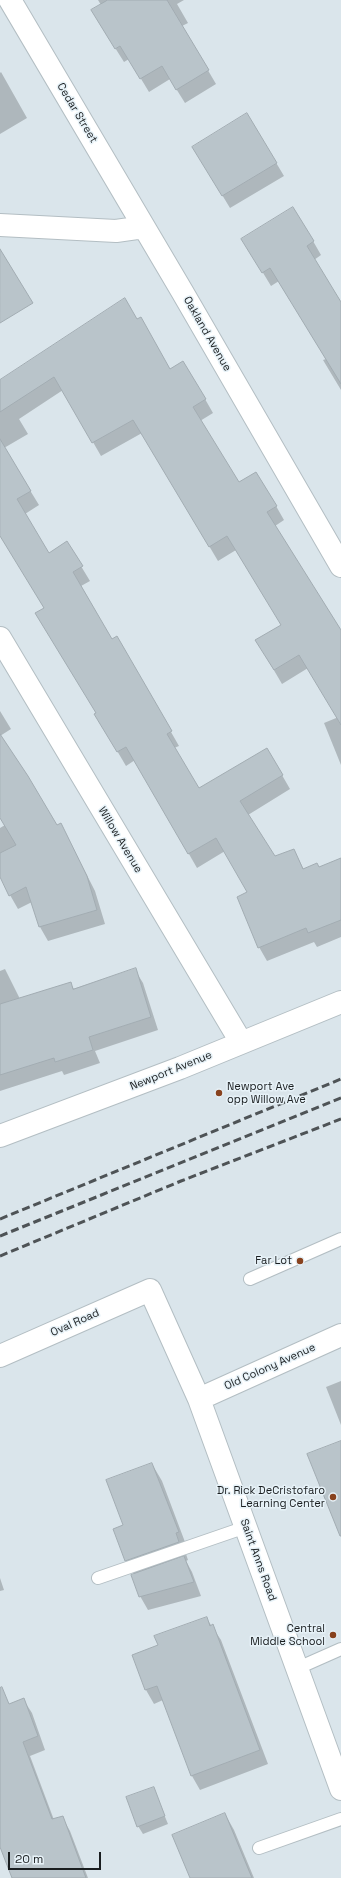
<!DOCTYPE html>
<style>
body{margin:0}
#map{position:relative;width:341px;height:1878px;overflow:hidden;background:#dae5eb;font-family:"Space Grotesk",sans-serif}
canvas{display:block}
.scale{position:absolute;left:8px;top:1852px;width:93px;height:18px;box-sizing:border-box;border:2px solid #1a1e20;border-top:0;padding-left:5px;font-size:12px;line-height:14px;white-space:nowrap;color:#1a1e20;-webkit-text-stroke:3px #e7f2f8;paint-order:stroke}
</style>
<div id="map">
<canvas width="341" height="1878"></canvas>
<div class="scale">20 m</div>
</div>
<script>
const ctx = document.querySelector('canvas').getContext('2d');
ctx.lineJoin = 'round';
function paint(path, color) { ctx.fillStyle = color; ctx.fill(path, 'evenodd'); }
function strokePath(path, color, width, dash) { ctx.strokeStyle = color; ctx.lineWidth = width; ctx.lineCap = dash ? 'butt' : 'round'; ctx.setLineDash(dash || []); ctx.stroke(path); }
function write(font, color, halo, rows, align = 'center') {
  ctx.font = font + ' "Space Grotesk",sans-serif'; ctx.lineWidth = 3; ctx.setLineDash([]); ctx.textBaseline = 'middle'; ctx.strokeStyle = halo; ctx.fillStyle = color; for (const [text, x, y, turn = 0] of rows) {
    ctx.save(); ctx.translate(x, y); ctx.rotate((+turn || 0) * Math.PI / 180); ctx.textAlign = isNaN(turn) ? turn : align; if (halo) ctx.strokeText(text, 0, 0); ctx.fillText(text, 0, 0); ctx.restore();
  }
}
paint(new Path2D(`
 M 98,0 L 184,0 L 177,4 L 188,23 L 182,26 L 216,84 L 185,103 L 170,79 L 149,92 L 129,59 L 124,62 L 100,24 L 101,5 Z
 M 1,72 L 27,118 L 0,134 L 0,73 Z
 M 247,114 L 284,176 L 230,208 L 201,160 Z
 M 313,241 L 321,255 L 314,260 L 341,304 L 341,390 L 323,360 L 326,359 L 279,281 L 271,286 L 251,253 Z
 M 36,359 L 170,370 L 205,399 L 213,413 L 200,421 L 238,484 L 276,506 L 284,520 L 275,526 L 341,633 L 341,705 L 308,668 L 282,684 L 265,655 L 282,625 L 236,550 L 218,561 L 142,433 L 101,456 L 63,390 L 19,419 L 28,434 L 4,448 L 39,505 L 25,514 L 49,554 L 67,543 L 90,581 L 81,586 L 112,641 L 116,638 L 171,732 L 179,746 L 174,748 L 198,790 L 267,749 L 290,789 L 248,815 L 275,858 L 294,850 L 304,870 L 319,868 L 341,859 L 341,937 L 317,947 L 314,942 L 267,961 L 259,947 L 249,893 L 225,851 L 197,868 L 135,760 L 126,766 L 96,715 L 97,714 L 45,608 L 0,535 L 0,381 Z
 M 0,711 L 11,729 L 0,736 L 56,826 L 68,838 L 95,891 L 105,924 L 48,941 L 40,927 L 32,902 L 18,909 L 10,895 L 0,875 L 0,828 L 5,825 L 0,816 Z
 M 341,716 L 341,765 L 324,723 Z
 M 5,969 L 20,999 L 70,983 L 74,989 L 135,970 L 143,983 L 158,1030 L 95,1051 L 100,1063 L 64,1075 L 62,1071 L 0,1091 L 0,971 Z
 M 341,1381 L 341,1425 L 326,1387 Z
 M 152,1464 L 162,1481 L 188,1550 L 185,1551 L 188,1560 L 186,1561 L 192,1572 L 201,1596 L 148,1610 L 140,1596 L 134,1574 L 126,1560 L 124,1526 Z
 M 0,1578 L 4,1590 L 0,1591 Z
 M 207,1619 L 221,1640 L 268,1764 L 200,1790 L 192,1776 L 163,1700 L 154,1704 L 146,1690 L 159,1646 Z
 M 0,1692 L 5,1706 L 23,1699 L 32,1713 L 45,1750 L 30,1756 L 54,1820 L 62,1817 L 70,1831 L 88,1878 L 13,1878 L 0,1843 Z
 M 153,1788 L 168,1824 L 143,1834 L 138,1826 Z
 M 225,1814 L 234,1830 L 254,1878 L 191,1878 Z`), '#0003');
const building = new Path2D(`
 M 108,0 L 167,0 L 209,70 L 176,90 L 162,66 L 140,79 L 120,46 L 115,49 L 91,10 Z
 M 247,113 L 277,163 L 222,196 L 192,147 Z
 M 293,207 L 314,241 L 307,246 L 341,302 L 341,384 L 270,268 L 262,273 L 241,239 Z
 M 0,249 L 33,303 L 0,323 Z
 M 125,298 L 137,319 L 141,317 L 170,369 L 183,361 L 206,399 L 193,407 L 239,482 L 256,472 L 277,506 L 267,512 L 341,630 L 341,725 L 299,655 L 274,670 L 255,640 L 281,625 L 227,536 L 209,547 L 133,420 L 92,443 L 54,377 L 0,412 L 0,380 Z
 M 0,439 L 31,491 L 17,499 L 49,553 L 67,541 L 83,566 L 73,572 L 112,639 L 117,636 L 172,731 L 167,734 L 199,788 L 267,748 L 283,775 L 240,801 L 275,856 L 294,849 L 303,869 L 317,863 L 319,867 L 341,858 L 341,920 L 308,933 L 306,928 L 258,948 L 237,897 L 247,892 L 216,838 L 188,854 L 126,747 L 117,752 L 94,714 L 96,713 L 35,613 L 44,608 L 0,536 Z
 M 0,734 L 28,776 L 57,825 L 61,823 L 87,876 L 97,910 L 39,927 L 26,887 L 9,896 L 0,877 L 0,853 L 16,845 L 0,818 Z
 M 136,968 L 151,1017 L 89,1037 L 93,1050 L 55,1062 L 54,1058 L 0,1075 L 0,1004 L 71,982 L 73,989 Z
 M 341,1441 L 341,1536 L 340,1536 L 307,1454 Z
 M 152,1463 L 179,1532 L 176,1533 L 179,1542 L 125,1561 L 113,1529 L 123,1525 L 106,1480 Z
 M 184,1556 L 194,1582 L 139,1597 L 131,1575 Z
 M 207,1617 L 210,1626 L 213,1624 L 260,1750 L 191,1776 L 157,1686 L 145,1690 L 132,1655 L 158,1645 L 154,1636 Z
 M 2,1687 L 9,1704 L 24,1698 L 38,1736 L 23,1742 L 52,1819 L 63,1816 L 86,1878 L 12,1878 L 0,1847 L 0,1688 Z
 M 154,1787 L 165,1816 L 137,1827 L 126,1797 Z
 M 225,1813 L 252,1878 L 190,1878 L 172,1835 Z`);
paint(building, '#b9c4ca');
strokePath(building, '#a2acb2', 1);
const lane = new Path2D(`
 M 250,1279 L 341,1239
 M 98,1578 L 246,1527
 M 298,1668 L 341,1649
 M 259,1848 L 341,1819`);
const street = new Path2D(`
 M 10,0 L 183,293 L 341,566
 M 0,225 L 116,231 L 144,227
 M 0,638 L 241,1042
 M 0,1356 L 150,1290 L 199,1399 L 341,1789
 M 199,1399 L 341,1335`);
const secondary = new Path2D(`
 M 0,1136 L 180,1068 L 341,1002`);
strokePath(lane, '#b3bec3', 14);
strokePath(street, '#b3bec3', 24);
strokePath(secondary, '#b3bec3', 24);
strokePath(lane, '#fff', 12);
strokePath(street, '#fff', 22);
strokePath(secondary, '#fff', 22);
strokePath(new Path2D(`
 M 0,1219 L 341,1079
 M 0,1236 L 341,1098
 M 0,1256 L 181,1181 L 341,1119`), '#4e5356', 3, [8, 4]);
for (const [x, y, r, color] of [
 [219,1093,4,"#88421e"],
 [300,1261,4,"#88421e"],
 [333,1497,4,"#88421e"],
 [333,1635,4,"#88421e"]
]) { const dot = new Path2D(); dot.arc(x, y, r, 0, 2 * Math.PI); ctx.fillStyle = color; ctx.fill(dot); strokePath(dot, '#e7f2f8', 1.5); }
write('11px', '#1a1e20', '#e7f2f8', [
 ["Cedar Street",77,113,59],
 ["Oakland Avenue",207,334,60],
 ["Willow Avenue",120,840,59],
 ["Newport Avenue",171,1071,-22],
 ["Oval Road",75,1323,-24],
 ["Old Colony Avenue",270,1367,-24],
 ["Saint Anns Road",258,1560,70]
]);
write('11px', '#1a1e20', '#e7f2f8', [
 ["Newport Ave",227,1087,"left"],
 ["opp Willow Ave",227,1100,"left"],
 ["Far Lot",292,1261],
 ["Dr. Rick DeCristofaro",325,1491],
 ["Learning Center",325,1504],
 ["Central",325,1629],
 ["Middle School",325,1642]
], 'right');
</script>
